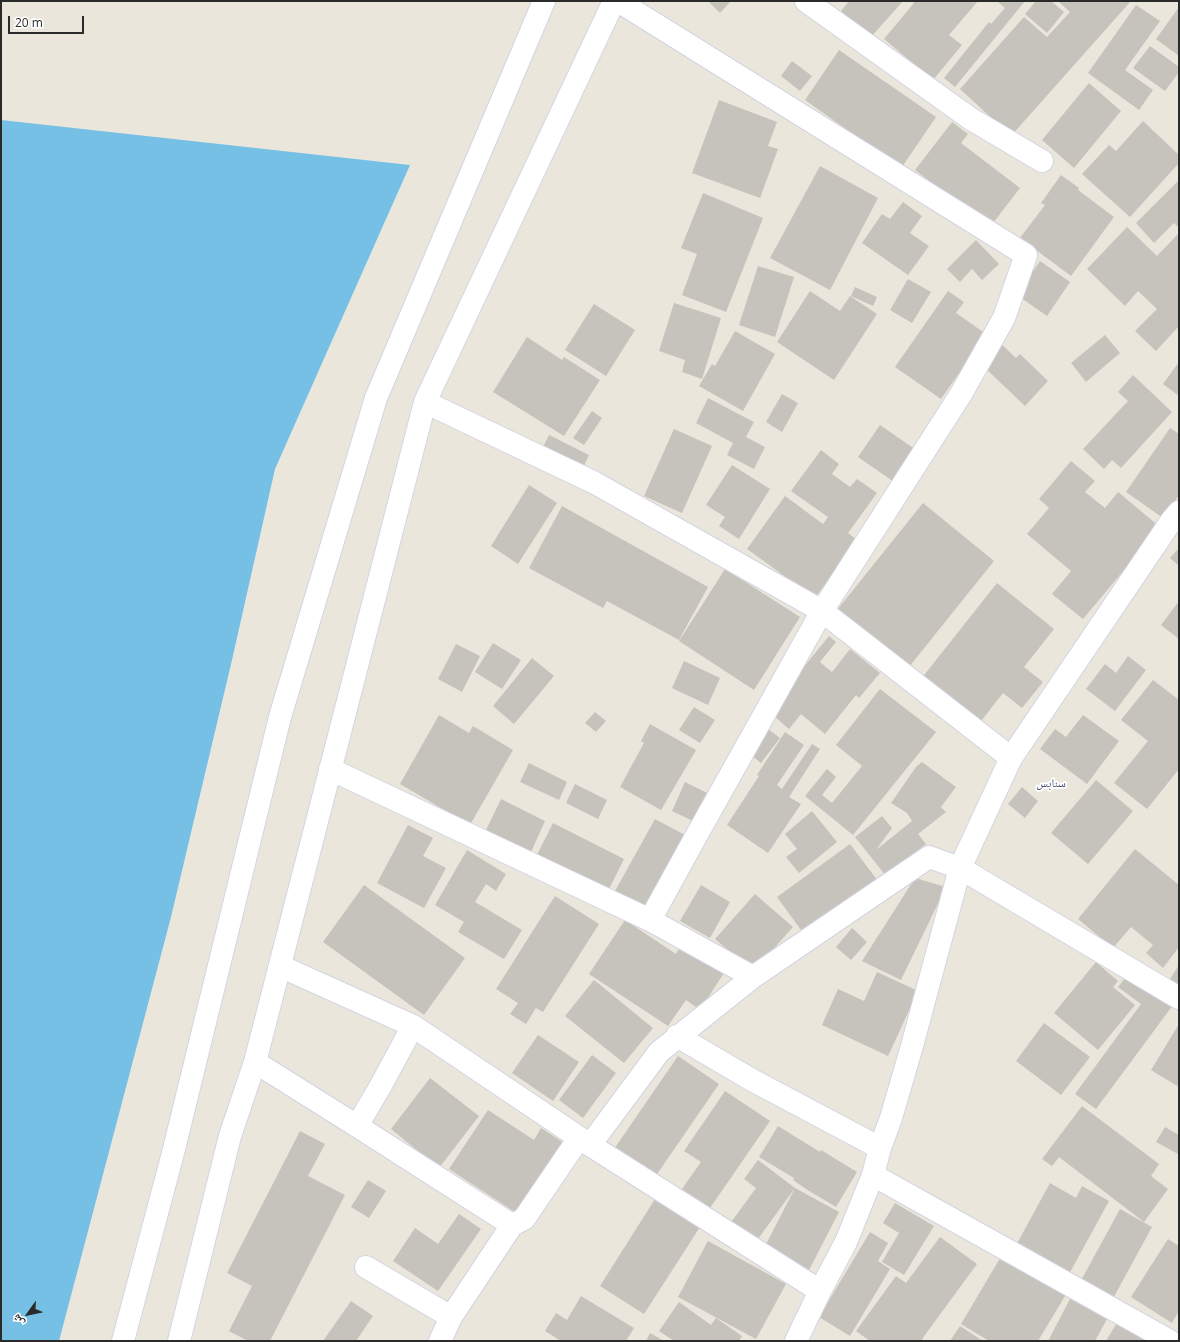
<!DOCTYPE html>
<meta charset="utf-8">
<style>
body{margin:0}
#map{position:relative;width:1180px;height:1342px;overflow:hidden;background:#ebe6dc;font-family:"Open Sans","Noto Naskh Arabic",sans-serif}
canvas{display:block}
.frame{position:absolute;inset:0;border:2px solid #2a2a2a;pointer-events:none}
.north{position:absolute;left:8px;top:1294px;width:40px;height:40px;-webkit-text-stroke:3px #fff;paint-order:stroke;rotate:237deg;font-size:11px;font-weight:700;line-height:16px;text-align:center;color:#2a2a2a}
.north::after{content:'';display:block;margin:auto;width:14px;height:18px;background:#2a2a2a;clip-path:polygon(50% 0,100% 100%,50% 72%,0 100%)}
.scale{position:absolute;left:8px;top:16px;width:76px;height:18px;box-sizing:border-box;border:2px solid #2a2a2a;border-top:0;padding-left:5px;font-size:12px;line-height:14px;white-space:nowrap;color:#2a2a2a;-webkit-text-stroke:3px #fff;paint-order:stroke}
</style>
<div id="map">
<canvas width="1180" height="1342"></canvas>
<div class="frame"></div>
<div class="north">ش</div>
<div class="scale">20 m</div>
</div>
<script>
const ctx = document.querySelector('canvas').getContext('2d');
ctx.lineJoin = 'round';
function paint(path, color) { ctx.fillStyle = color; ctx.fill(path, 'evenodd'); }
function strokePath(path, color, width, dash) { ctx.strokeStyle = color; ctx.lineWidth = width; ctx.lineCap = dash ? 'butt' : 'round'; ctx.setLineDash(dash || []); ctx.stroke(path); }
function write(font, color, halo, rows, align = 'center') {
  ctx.font = font + ' "Open Sans","Noto Naskh Arabic",sans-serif'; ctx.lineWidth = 3.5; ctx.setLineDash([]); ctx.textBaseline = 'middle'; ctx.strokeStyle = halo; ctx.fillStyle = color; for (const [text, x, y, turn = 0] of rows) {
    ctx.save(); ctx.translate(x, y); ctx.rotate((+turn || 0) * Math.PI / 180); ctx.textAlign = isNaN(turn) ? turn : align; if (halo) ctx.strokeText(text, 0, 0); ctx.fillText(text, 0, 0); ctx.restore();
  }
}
paint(new Path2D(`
 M 1,120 L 410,165 L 275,469 L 232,660 L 171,917 L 59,1341 L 1,1341 Z`), '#77c0e5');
paint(new Path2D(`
 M 708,1 L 731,1 L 720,13 Z
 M 849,1 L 903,1 L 872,36 L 867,30 L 865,33 L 841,11 Z
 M 912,1 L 978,1 L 949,35 L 962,45 L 933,80 L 884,39 L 914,3 Z
 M 997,1 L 1025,1 L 955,87 L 944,78 L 989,22 L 991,24 L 1005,8 Z
 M 1036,1 L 1051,1 L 1064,12 L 1047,33 L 1025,14 Z
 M 1058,1 L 1131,1 L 1011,136 L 960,89 L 1024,17 L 1047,37 L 1070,12 Z
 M 1136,5 L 1160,21 L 1125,70 L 1153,90 L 1139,110 L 1088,73 Z
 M 1179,7 L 1179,56 L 1156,39 Z
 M 1150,46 L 1179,67 L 1179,72 L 1165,91 L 1133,68 Z
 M 839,50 L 936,117 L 900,170 L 845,132 L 846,129 L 805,100 Z
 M 792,61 L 812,76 L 800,91 L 781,76 Z
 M 1089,83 L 1121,111 L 1074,168 L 1042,140 Z
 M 719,100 L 777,122 L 768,146 L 778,149 L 760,198 L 692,173 Z
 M 1143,121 L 1179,155 L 1179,163 L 1130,217 L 1082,174 L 1109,145 L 1116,151 Z
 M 952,122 L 968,134 L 961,143 L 1020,188 L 990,227 L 915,170 Z
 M 820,166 L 878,198 L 830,290 L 770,258 Z
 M 1061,175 L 1079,188 L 1078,190 L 1114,217 L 1071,276 L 1020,238 L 1045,205 L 1041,203 Z
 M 1179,180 L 1179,228 L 1174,223 L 1154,243 L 1136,223 Z
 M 703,193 L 763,218 L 726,312 L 682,295 L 697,254 L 681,248 Z
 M 903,202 L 922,216 L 910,233 L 929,246 L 908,275 L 862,243 L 882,214 L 890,219 Z
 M 1127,227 L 1157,256 L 1179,233 L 1179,326 L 1156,351 L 1135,331 L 1157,309 L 1138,291 L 1125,306 L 1087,269 Z
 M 976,240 L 999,264 L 982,280 L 972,269 L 960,282 L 947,269 Z
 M 1040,261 L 1070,282 L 1047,316 L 1017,295 Z
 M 758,266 L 794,277 L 775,337 L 739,325 Z
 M 908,279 L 931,292 L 912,323 L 890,310 Z
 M 855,287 L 877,297 L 873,306 L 851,296 Z
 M 810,291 L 840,311 L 850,296 L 877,314 L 834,380 L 777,342 Z
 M 948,291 L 964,302 L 956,313 L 986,334 L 941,399 L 895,367 Z
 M 674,303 L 721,318 L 702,379 L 682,372 L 685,360 L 659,351 Z
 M 594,304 L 635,330 L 606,376 L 565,350 Z
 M 735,331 L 775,354 L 743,411 L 699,386 L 712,364 L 715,366 Z
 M 1105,335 L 1120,353 L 1086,382 L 1071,363 Z
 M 527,337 L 562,360 L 564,357 L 600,380 L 564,436 L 493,392 Z
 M 1000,343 L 1016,358 L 1020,354 L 1048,381 L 1025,406 L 981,364 Z
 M 1179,362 L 1179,396 L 1163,384 Z
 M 1133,375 L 1172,412 L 1121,468 L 1112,460 L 1104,469 L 1083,449 L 1128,401 L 1118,392 Z
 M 782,394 L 798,403 L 782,432 L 766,422 Z
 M 708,398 L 754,422 L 746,437 L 765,447 L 754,469 L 727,455 L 733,443 L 696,423 Z
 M 592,411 L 602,418 L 584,445 L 573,438 Z
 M 880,425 L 919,452 L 897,484 L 858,457 Z
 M 1170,428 L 1179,434 L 1179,495 L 1163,518 L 1126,492 Z
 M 674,429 L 712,446 L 682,513 L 644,496 Z
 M 549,435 L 589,455 L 582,470 L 542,449 Z
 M 821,450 L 839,464 L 832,474 L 850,487 L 857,479 L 877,493 L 848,533 L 857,540 L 815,598 L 747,549 L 785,496 L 823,524 L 828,517 L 791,491 Z
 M 1071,461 L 1095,481 L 1085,492 L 1105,508 L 1118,492 L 1160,527 L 1083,619 L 1052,594 L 1071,571 L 1027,534 L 1049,508 L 1039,499 Z
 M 732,465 L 770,489 L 739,539 L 719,526 L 725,517 L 706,505 Z
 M 529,485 L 557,503 L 518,564 L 491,546 Z
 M 923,503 L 994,561 L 905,672 L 833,615 Z
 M 562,506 L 708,587 L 679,640 L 607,601 L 603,608 L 529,568 Z
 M 1179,548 L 1179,566 L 1170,558 Z
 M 725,569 L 800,617 L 754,690 L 679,641 Z
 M 997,583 L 1054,629 L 1024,667 L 1043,682 L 1022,708 L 1003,693 L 978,725 L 921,679 Z
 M 1179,601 L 1179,639 L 1161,625 Z
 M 829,636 L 836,642 L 820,662 L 832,672 L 850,649 L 880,673 L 859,698 L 856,695 L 825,734 L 801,714 L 789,729 L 768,711 Z
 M 493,643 L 521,660 L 502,689 L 475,672 Z
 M 456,644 L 480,656 L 462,692 L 438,679 Z
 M 1128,656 L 1146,670 L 1115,711 L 1086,689 L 1105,664 L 1116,673 Z
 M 532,658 L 554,676 L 514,724 L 493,706 Z
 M 684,661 L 720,678 L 708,705 L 672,688 Z
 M 1153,680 L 1179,700 L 1179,769 L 1147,809 L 1114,783 L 1148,741 L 1121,720 Z
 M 880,689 L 936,732 L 853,835 L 805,796 L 827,769 L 836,777 L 822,795 L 832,803 L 862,766 L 836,745 Z
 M 694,707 L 715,720 L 700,743 L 679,730 Z
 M 595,712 L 606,721 L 596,732 L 585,723 Z
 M 439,715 L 469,733 L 473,726 L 513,750 L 470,825 L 400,784 Z
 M 1083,715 L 1119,741 L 1087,784 L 1040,749 L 1055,729 L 1066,737 Z
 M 650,724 L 696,750 L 661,810 L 620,787 L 644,743 L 641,741 Z
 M 764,726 L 780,738 L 761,763 L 746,751 Z
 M 785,732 L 804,745 L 777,785 L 782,789 L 812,744 L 820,749 L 789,797 L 801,804 L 768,853 L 727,825 L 759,776 L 757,775 Z
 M 922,762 L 956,787 L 941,807 L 946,812 L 918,834 L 926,844 L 886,876 L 855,837 L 882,816 L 892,828 L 876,850 L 912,821 L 907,813 L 891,803 L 916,767 Z
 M 529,763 L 567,782 L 559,800 L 520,782 Z
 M 1096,780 L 1133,811 L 1088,864 L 1051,833 Z
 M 685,782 L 707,793 L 693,821 L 672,811 Z
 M 575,784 L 607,800 L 598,819 L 566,803 Z
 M 1022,787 L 1038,801 L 1025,818 L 1008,804 Z
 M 501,799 L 545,821 L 531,852 L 486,830 Z
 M 812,811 L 837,842 L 799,873 L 786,857 L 797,849 L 785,834 Z
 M 655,819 L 687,836 L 648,909 L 615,891 Z
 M 553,823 L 624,859 L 608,891 L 537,855 Z
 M 408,825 L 433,838 L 423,856 L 446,868 L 424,908 L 377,883 Z
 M 850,844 L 878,881 L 804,934 L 777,897 Z
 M 1135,849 L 1179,885 L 1179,947 L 1163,968 L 1146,953 L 1153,945 L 1131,927 L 1113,948 L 1078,919 Z
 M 467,850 L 506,874 L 496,891 L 486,884 L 475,902 L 522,930 L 504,959 L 458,932 L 464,922 L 435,905 Z
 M 915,878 L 946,887 L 901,980 L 862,961 Z
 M 364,885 L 465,958 L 424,1015 L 323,942 Z
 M 701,885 L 730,902 L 710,938 L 680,921 Z
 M 755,894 L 793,927 L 753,972 L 715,939 Z
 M 555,896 L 599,924 L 543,1012 L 536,1008 L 526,1024 L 510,1014 L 518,1003 L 496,989 Z
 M 625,920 L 676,954 L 681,945 L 724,973 L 700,1010 L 686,1000 L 668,1026 L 589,974 Z
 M 852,928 L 867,942 L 851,960 L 836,947 Z
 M 1096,962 L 1118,981 L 1113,987 L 1135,1005 L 1098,1050 L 1054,1013 Z
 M 1179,965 L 1179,985 L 1170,979 Z
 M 877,972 L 918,991 L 888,1056 L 822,1025 L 838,989 L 864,1001 Z
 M 1129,973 L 1173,1005 L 1096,1109 L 1075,1094 L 1141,1004 L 1118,987 Z
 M 594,980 L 653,1028 L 624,1063 L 565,1016 Z
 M 1044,1023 L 1090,1057 L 1061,1095 L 1016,1061 Z
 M 1179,1024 L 1179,1087 L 1151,1070 Z
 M 538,1035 L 579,1062 L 553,1101 L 512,1073 Z
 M 592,1055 L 616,1073 L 583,1118 L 559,1100 Z
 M 678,1056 L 719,1084 L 653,1180 L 612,1152 Z
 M 430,1078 L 479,1116 L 439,1168 L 391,1129 Z
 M 725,1091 L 770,1121 L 710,1208 L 682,1189 L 701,1162 L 684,1151 Z
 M 1082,1106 L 1159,1164 L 1151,1176 L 1168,1189 L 1144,1222 L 1059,1157 L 1052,1166 L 1042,1159 Z
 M 488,1110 L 534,1140 L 541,1128 L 564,1143 L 518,1214 L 449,1169 Z
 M 778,1126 L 820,1152 L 821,1150 L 857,1172 L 836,1207 L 806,1189 L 793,1180 L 794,1178 L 759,1157 Z
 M 1165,1127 L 1179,1135 L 1178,1154 L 1156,1142 Z
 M 300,1131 L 325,1144 L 308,1176 L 345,1195 L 270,1341 L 248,1341 L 229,1331 L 252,1286 L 227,1273 Z
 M 758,1160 L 795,1188 L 755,1243 L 729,1225 L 756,1188 L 744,1179 Z
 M 368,1180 L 386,1191 L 369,1218 L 351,1207 Z
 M 1050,1183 L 1076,1198 L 1082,1186 L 1109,1201 L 1068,1276 L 1014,1249 Z
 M 795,1188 L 839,1212 L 808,1272 L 764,1248 Z
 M 655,1199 L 700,1227 L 644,1314 L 600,1286 Z
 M 895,1203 L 934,1226 L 904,1275 L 882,1262 L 899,1233 L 883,1223 Z
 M 1120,1209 L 1152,1227 L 1110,1304 L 1078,1286 Z
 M 459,1214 L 481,1229 L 438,1291 L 393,1261 L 415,1228 L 438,1244 Z
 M 870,1232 L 888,1243 L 878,1261 L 890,1269 L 850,1336 L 819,1317 Z
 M 940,1237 L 977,1264 L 922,1339 L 925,1341 L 870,1341 L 856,1331 L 896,1276 L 906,1283 Z
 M 1168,1239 L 1179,1246 L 1179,1311 L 1172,1323 L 1131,1297 Z
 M 708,1241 L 786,1284 L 756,1339 L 678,1297 Z
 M 1002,1255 L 1068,1291 L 1038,1341 L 989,1341 L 961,1324 Z
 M 581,1296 L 634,1328 L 626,1341 L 561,1341 L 545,1331 L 556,1313 L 567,1320 Z
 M 1070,1299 L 1107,1319 L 1095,1341 L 1048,1341 Z
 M 351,1301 L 373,1316 L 356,1341 L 323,1341 Z
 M 679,1302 L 711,1325 L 716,1318 L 742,1336 L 739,1341 L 674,1341 L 659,1331 Z
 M 1118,1321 L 1154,1341 L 1106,1341 Z
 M 960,1326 L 983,1341 L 950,1341 Z
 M 650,1333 L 664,1341 L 646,1341 Z`), '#c6c2bc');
const minor = new Path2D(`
 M 618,1 L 1026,255 L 1004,318 L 961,394 L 822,611 L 694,840 L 650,920
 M 806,1 L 971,119 L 1042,161
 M 425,402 L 595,483 L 822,611 L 1011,758
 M 330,769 L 650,920 L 753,977
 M 280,966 L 413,1026 L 590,1145 L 820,1291
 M 677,1036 L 752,1080 L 880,1148
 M 255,1062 L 357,1126 L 512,1225 L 451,1317 L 440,1341
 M 357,1126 L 380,1087 L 413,1026
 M 590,1145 L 659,1052 L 753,977 L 929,857 L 960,868 L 1179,998
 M 873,1175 L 1170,1341
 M 512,1225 L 524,1219 L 579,1138
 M 366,1267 L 451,1317
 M 123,1341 L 173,1153 L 280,717 L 376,398 L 544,1
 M 179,1341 L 230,1136 L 255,1062 L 425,402 L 614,1
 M 796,1341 L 820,1291 L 846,1242 L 873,1175 L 880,1148 L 891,1118 L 912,1046 L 960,868 L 1011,758 L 1172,520 L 1179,512`);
strokePath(minor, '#d2d4e1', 24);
strokePath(minor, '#fff', 22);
write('12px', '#4d5277', '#fff', [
 ["سنابس",1051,784]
]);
</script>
